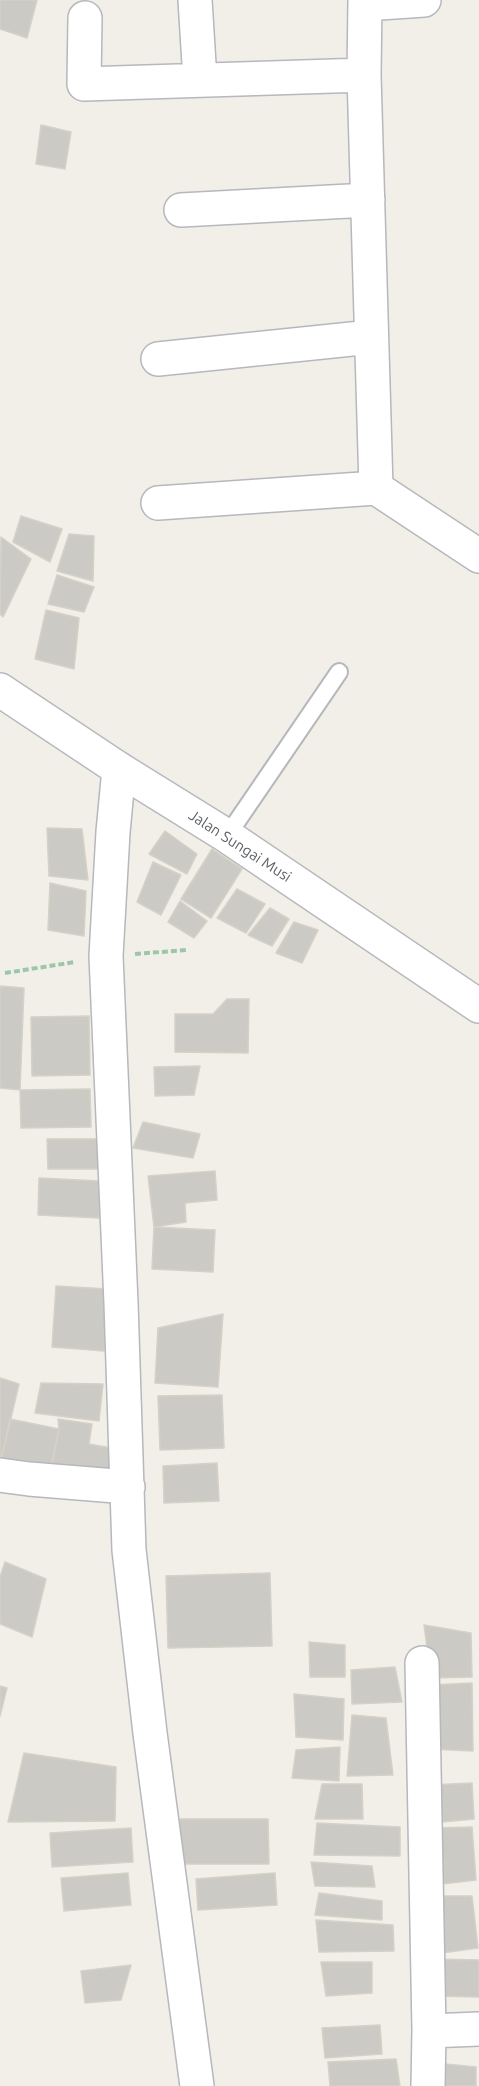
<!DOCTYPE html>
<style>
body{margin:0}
canvas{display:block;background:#f1efe8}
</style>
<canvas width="479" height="2086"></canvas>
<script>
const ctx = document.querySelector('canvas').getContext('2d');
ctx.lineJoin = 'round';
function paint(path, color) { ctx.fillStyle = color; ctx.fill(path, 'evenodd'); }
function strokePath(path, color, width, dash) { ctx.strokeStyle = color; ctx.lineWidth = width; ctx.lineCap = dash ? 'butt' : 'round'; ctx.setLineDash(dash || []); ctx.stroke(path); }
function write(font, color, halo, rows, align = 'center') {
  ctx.font = font + ' Ubuntu,sans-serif'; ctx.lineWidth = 4.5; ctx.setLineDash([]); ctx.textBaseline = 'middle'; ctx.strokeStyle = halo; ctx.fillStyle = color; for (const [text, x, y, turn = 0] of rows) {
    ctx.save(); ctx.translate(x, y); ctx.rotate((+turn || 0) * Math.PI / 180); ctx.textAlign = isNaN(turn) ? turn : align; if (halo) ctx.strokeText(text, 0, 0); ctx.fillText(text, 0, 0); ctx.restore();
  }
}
const building = new Path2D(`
 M 0,0 L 37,0 L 27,38 L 0,29 Z
 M 41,125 L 71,132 L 65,169 L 36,164 Z
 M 21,516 L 62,529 L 50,562 L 13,542 Z
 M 69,534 L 94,536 L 93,581 L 57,571 Z
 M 1,537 L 31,559 L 3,617 L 0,614 Z
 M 57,575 L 94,587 L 84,612 L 48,604 Z
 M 46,610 L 79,618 L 74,669 L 35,659 Z
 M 47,828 L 82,829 L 88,880 L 49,876 Z
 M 165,831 L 197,854 L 187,874 L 149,854 Z
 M 212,849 L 242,869 L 211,918 L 181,899 Z
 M 153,862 L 181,875 L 161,915 L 137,902 Z
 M 50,883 L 86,891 L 84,936 L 48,930 Z
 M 237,889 L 265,904 L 246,933 L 217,918 Z
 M 180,901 L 207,921 L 194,938 L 168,922 Z
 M 270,908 L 289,919 L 272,946 L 248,935 Z
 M 294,922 L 318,930 L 302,963 L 276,953 Z
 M 0,986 L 24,988 L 20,1090 L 0,1088 Z
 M 227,999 L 249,999 L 248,1053 L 175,1052 L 175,1014 L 213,1014 Z
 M 89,1016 L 90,1075 L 32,1076 L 31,1017 Z
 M 200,1066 L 194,1095 L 155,1096 L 154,1067 Z
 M 90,1089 L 91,1127 L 21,1128 L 20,1090 Z
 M 143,1122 L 200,1134 L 193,1158 L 133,1148 Z
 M 47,1139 L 101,1139 L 101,1169 L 48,1169 Z
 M 215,1171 L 217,1200 L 185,1203 L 186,1222 L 154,1227 L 148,1176 Z
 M 39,1178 L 100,1181 L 99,1218 L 38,1215 Z
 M 154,1227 L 215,1230 L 213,1272 L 152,1269 Z
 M 56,1286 L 108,1289 L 104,1351 L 52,1347 Z
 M 223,1314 L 218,1387 L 155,1383 L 158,1328 Z
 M 0,1378 L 19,1384 L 0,1465 Z
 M 41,1383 L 103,1384 L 99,1421 L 35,1413 Z
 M 222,1395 L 224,1448 L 160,1450 L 158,1396 Z
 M 10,1419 L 59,1429 L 49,1476 L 0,1465 Z
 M 58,1419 L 92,1424 L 89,1444 L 117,1449 L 110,1502 L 47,1492 L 59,1429 Z
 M 217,1463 L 219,1501 L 164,1503 L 163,1466 Z
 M 5,1562 L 46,1579 L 32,1637 L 0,1624 L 0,1577 Z
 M 270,1573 L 272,1646 L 168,1648 L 166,1576 Z
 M 424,1625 L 471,1633 L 472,1677 L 431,1678 Z
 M 309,1642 L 345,1645 L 345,1677 L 310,1677 Z
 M 395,1667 L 402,1702 L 352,1704 L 351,1670 Z
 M 472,1683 L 473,1751 L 429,1749 L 431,1685 Z
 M 0,1686 L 7,1688 L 0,1716 Z
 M 294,1694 L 344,1699 L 343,1740 L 296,1737 Z
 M 352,1715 L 386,1718 L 393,1775 L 347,1776 Z
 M 340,1747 L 339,1781 L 292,1778 L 296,1750 Z
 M 24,1753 L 116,1767 L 115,1821 L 8,1822 Z
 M 472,1783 L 474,1819 L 431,1823 L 430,1785 Z
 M 322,1784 L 362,1784 L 363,1819 L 315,1819 Z
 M 180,1819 L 268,1819 L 269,1864 L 180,1864 Z
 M 317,1823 L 400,1827 L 400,1856 L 314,1855 Z
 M 472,1827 L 476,1880 L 434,1885 L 434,1828 Z
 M 131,1828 L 133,1862 L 52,1867 L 50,1833 Z
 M 311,1862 L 372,1866 L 375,1887 L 315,1886 Z
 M 128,1873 L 131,1905 L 64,1911 L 61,1878 Z
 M 275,1873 L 277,1905 L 198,1910 L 196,1879 Z
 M 319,1893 L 382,1901 L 382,1920 L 315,1915 Z
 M 434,1896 L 472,1896 L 478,1948 L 434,1954 Z
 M 316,1920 L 393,1925 L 394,1951 L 319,1952 Z
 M 435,1959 L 479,1960 L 479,1997 L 435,1996 Z
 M 321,1962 L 372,1962 L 372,1993 L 326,1996 Z
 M 131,1965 L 121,2000 L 85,2003 L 81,1971 Z
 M 380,2025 L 382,2054 L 325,2058 L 322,2028 Z
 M 396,2059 L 400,2086 L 330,2086 L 328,2062 Z
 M 435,2063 L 476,2067 L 476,2086 L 434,2086 Z`);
paint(building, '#cccac5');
strokePath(building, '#d6d1c6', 1.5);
const lane = new Path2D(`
 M 227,836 L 339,672`);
const street = new Path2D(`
 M 195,0 L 200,80
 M 365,0 L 364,75 L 376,488
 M 365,4 L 424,0
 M 85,18 L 84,84 L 364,75
 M 181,210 L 368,200
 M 158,359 L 371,337
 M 158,503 L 376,488 L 479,556
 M 119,769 L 113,832 L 106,956 L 121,1303 L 129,1550 L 150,1733 L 197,2086
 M 0,1475 L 29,1479 L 128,1487
 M 422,1663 L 429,2031 L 428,2086
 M 429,2031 L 479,2029`);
const secondary = new Path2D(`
 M 0,690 L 119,769 L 227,836 L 479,1006`);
strokePath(lane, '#b5b8bc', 20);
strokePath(street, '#b5b8bc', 36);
strokePath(secondary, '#b6babf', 36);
strokePath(new Path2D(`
 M 135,954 L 186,950
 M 5,973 L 75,962`), '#9cc7a9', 4, [6, 3]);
strokePath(lane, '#fff', 16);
strokePath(street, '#fff', 33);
strokePath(secondary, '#fff', 33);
write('15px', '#5f6368', '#fff', [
 ["Jalan Sungai Musi",240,846,33]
]);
</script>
